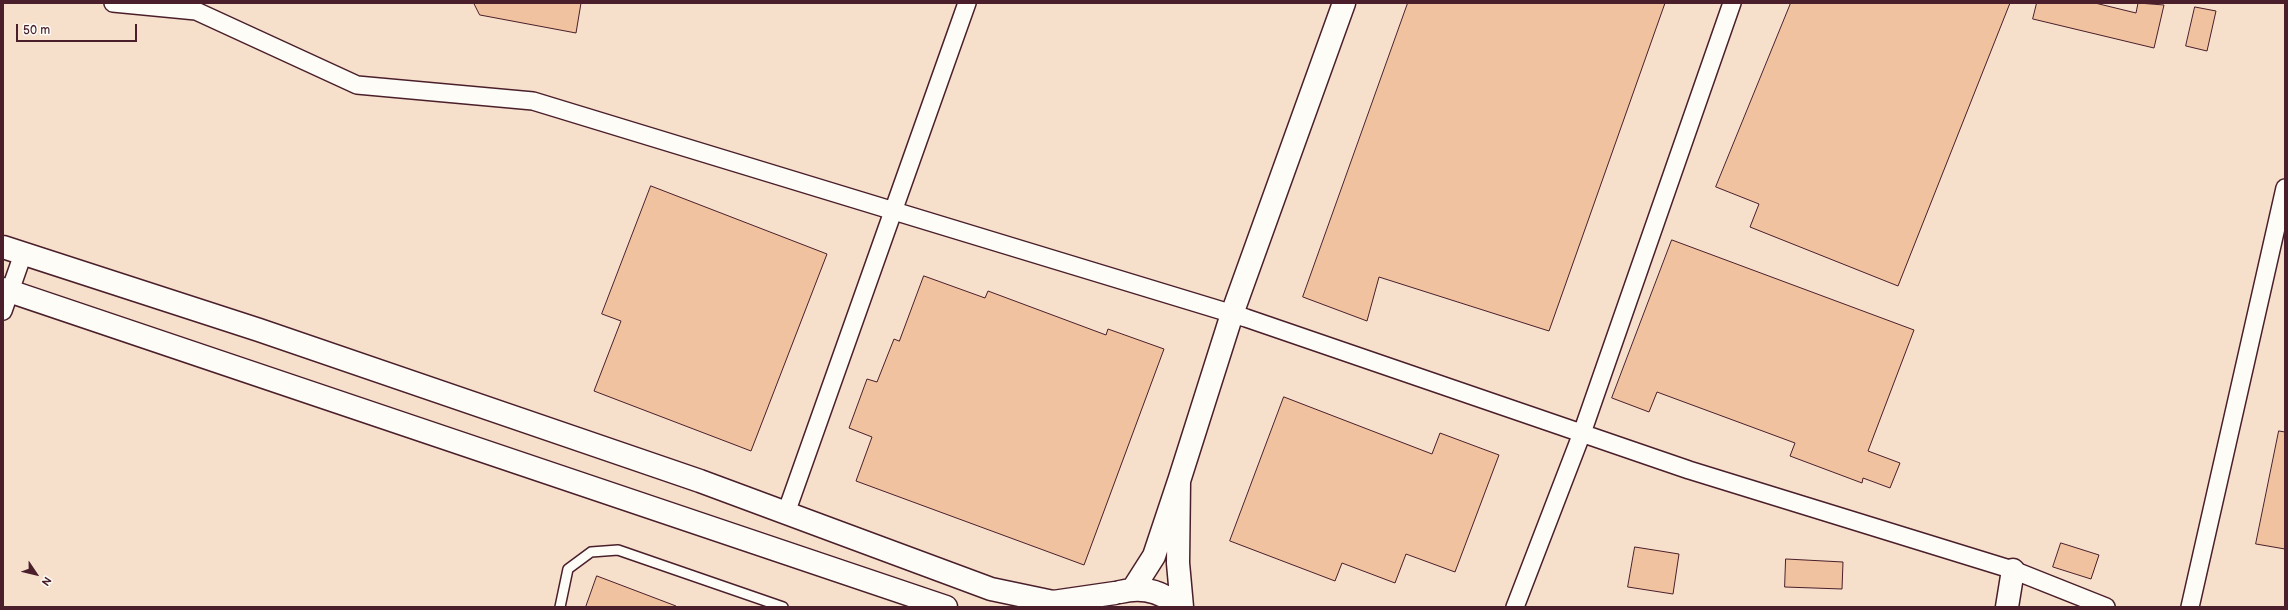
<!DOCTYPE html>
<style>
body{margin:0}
#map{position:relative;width:2288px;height:610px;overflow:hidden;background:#f9ebdd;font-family:"Balsamiq Sans",sans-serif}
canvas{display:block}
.frame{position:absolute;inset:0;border:4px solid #4a1f2b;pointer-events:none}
.north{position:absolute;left:16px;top:554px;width:40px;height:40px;-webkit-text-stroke:3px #fdfcf7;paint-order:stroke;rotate:125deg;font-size:11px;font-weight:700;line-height:16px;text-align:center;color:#4a1f2b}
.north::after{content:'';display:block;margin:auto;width:14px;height:18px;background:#4a1f2b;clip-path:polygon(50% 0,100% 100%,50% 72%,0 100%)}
.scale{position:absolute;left:16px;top:24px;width:121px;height:18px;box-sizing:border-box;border:2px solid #4a1f2b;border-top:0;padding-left:5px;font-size:12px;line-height:14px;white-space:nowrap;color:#4a1f2b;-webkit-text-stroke:3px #fdfcf7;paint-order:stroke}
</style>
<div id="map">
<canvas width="2288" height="610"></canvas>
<div class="frame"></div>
<div class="north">N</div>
<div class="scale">50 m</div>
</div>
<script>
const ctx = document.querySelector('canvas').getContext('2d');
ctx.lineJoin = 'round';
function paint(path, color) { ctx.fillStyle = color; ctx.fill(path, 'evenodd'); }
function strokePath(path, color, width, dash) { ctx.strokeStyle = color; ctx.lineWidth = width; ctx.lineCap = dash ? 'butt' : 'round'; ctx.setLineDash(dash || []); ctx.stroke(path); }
paint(new Path2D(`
 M 3,3 L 2285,3 L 2285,607 L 3,607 Z`), '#f6dfcb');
const building = new Path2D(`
 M 474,3 L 581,3 L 576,33 L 480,15 Z
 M 1408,3 L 1665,3 L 1549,331 L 1379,277 L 1367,321 L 1303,297 Z
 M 1791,3 L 2010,3 L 1898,286 L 1750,227 L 1759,204 L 1716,187 Z
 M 2037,3 L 2095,3 L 2136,13 L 2138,3 L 2164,5 L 2154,48 L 2033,19 Z
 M 2195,7 L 2216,11 L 2207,51 L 2186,46 Z
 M 651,186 L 827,254 L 751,451 L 594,391 L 621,321 L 602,314 Z
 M 1672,240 L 1914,330 L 1868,451 L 1900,463 L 1890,488 L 1863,478 L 1862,483 L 1790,456 L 1795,443 L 1657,392 L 1649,412 L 1612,398 Z
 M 924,276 L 985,298 L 988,291 L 1106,335 L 1108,329 L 1164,349 L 1084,565 L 856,481 L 872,437 L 849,428 L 867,379 L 877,382 L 894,339 L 899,341 Z
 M 1284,397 L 1432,454 L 1440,433 L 1499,455 L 1455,572 L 1406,554 L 1395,583 L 1342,563 L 1335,581 L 1230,541 Z
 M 2279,431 L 2285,432 L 2285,549 L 2256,544 Z
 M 2061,543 L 2099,555 L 2091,579 L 2053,567 Z
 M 1635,547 L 1679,554 L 1673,594 L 1628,587 Z
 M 1786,559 L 1843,562 L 1842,589 L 1785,587 Z
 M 597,576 L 676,606 L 676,607 L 586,607 Z`);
paint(building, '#f0c2a0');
strokePath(building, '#4a1f2b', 1);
const service = new Path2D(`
 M 560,607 L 568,569 L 591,552 L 618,550 L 783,607`);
const minor = new Path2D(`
 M 113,3 L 196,11 L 357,85 L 533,101 L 894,211 L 1246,318 L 1689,470 L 2013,570 L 2106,607
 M 3,311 L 23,254
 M 786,513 L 967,3
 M 1515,607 L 1582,433 L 1732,3
 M 2190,607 L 2285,188`);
const tertiary = new Path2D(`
 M 3,247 L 259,330 L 700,481 L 991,589 L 1053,602 L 1115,593
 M 3,289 L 946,607
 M 1179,481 L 1232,314 L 1344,3
 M 1133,589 L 1154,556 L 1179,481 L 1178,563 L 1182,607
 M 1120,592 C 1143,586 1162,591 1179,607
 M 2007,607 L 2013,570`);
strokePath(service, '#4a1f2b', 12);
strokePath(minor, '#4a1f2b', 20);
strokePath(tertiary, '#4a1f2b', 25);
strokePath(service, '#fdfcf7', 9);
strokePath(minor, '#fdfcf7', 17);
strokePath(tertiary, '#fdfcf7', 22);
</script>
